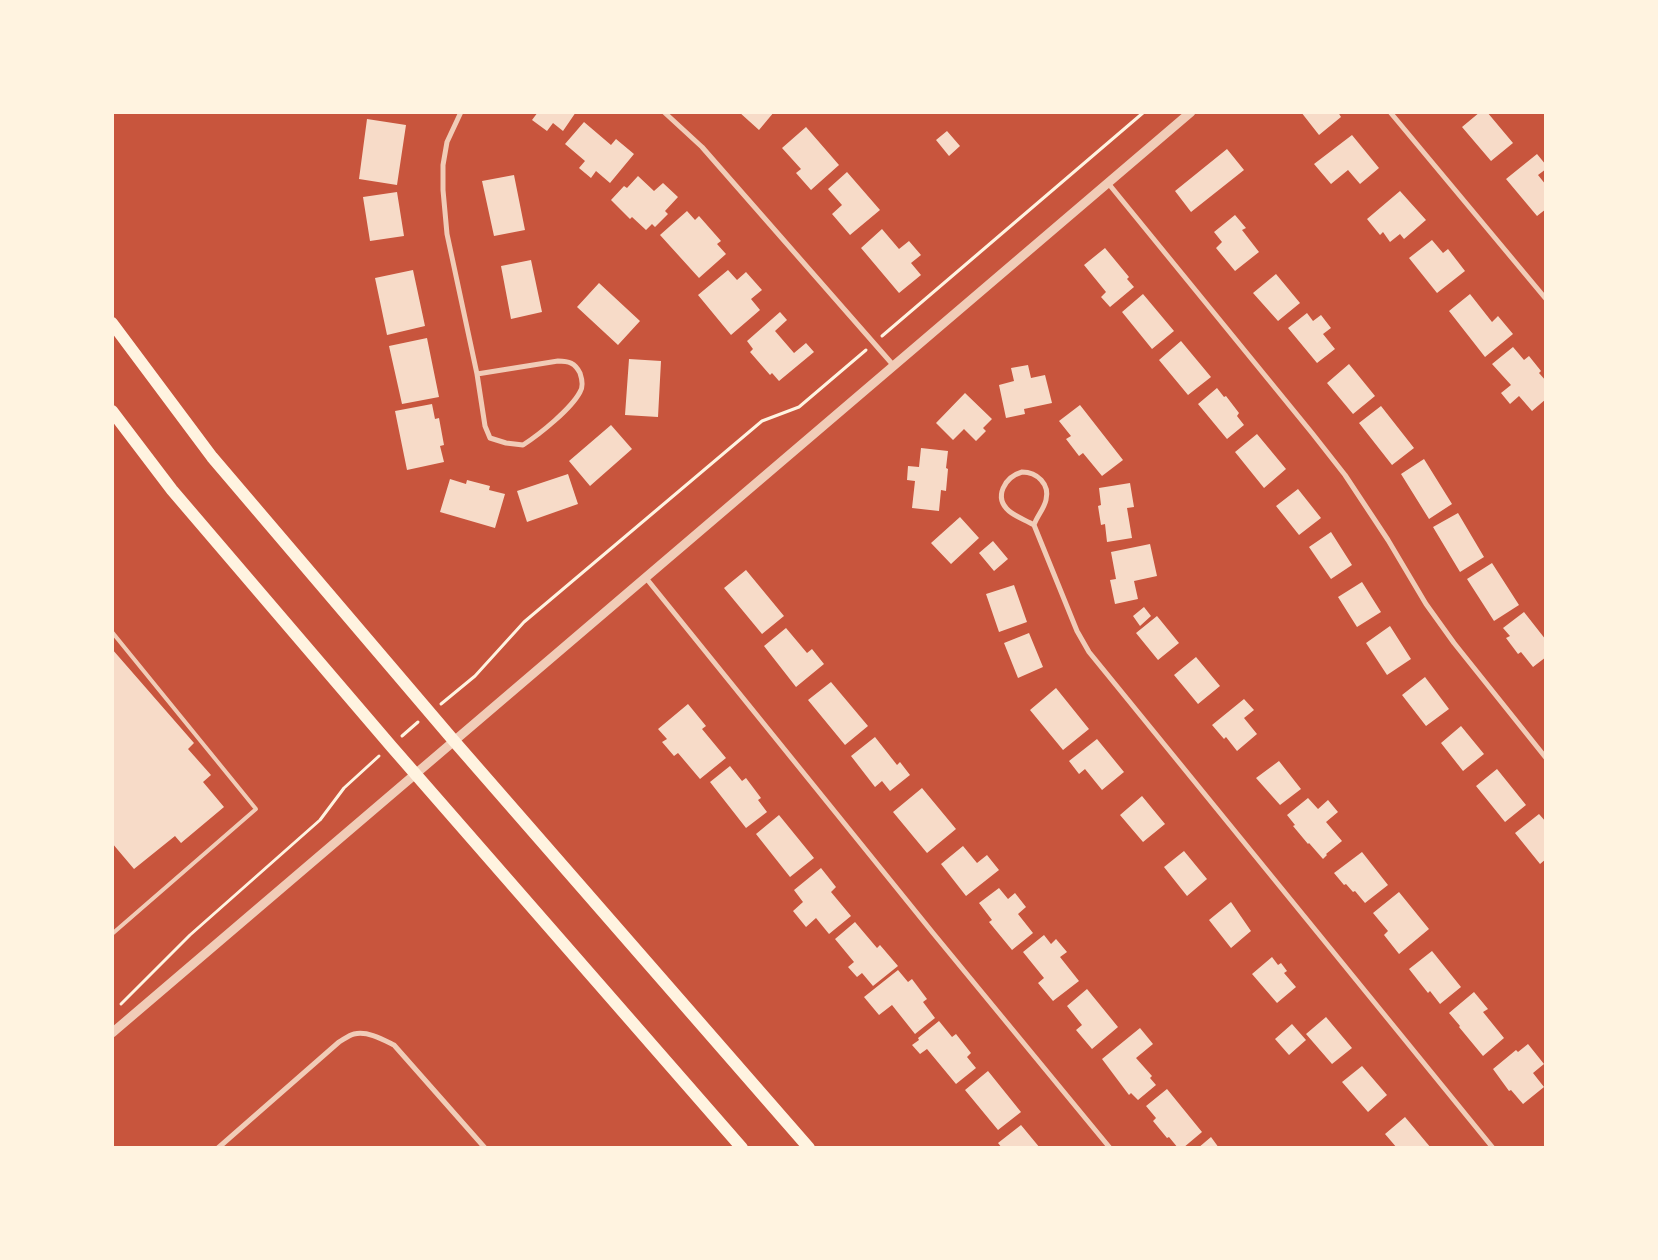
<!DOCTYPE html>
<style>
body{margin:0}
#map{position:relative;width:1658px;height:1260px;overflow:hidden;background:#c8553d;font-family:"Titillium Web",sans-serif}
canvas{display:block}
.frame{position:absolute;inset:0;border:114px solid #fff3e0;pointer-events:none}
</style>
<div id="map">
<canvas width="1658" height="1260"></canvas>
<div class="frame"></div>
</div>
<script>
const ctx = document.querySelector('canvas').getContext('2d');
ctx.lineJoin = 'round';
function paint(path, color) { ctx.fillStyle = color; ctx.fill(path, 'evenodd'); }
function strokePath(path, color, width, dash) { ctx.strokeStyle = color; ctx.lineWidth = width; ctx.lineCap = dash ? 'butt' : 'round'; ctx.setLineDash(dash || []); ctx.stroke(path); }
paint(new Path2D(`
 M 538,112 L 576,112 L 563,131 L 553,123 L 547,131 L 532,120 Z
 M 739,112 L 774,112 L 759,130 Z
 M 1301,112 L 1338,112 L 1341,117 L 1319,135 Z
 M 1480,112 L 1487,112 L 1513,143 L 1491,161 L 1462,127 Z
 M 367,119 L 406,125 L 397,185 L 359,179 Z
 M 584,122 L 611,145 L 616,139 L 634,154 L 610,183 L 596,171 L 591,178 L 579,168 L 585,161 L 565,144 Z
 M 806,127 L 839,165 L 811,190 L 796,173 L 801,169 L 782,148 Z
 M 947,131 L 960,146 L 949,156 L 936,140 Z
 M 1352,135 L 1379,168 L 1360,184 L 1348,170 L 1331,184 L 1314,164 Z
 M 1227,149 L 1244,170 L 1191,212 L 1175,191 Z
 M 1537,154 L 1546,165 L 1546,169 L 1538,175 L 1546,185 L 1546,209 L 1537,216 L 1506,179 Z
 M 847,172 L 880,210 L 850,235 L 832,214 L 842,205 L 828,189 Z
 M 514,175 L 525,230 L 494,236 L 482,181 Z
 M 638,176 L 654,191 L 663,183 L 678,197 L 665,211 L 668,214 L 655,227 L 652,224 L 646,230 L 632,217 L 630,219 L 611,200 L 624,186 L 627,188 Z
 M 1400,191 L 1426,220 L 1404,239 L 1400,234 L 1390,242 L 1383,232 L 1380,235 L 1367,219 Z
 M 397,192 L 404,236 L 370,241 L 363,197 Z
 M 687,211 L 695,220 L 699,216 L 721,241 L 717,244 L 726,254 L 699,278 L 660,235 Z
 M 1235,215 L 1246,228 L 1242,230 L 1259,252 L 1235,271 L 1216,248 L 1222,242 L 1214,232 Z
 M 882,229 L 899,249 L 909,241 L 921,255 L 911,263 L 921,275 L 899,293 L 861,248 Z
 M 1432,240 L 1443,253 L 1448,249 L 1465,271 L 1437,293 L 1409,258 Z
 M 1105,248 L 1129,277 L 1127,279 L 1134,287 L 1110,307 L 1101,297 L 1106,292 L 1084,265 Z
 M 531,260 L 542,312 L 511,319 L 501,266 Z
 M 413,270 L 425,326 L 387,335 L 375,278 Z
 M 728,270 L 737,280 L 746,272 L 762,290 L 751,299 L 760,310 L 731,335 L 698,295 Z
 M 1276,274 L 1300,303 L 1278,321 L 1253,293 Z
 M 599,283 L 640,321 L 618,345 L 577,307 Z
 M 1143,294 L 1174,331 L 1152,349 L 1122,312 Z
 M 1470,294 L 1492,322 L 1498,316 L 1513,334 L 1485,357 L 1449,311 Z
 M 780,312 L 787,320 L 775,331 L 794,353 L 806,343 L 814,352 L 779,381 L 772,373 L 770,375 L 750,352 L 753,349 L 747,341 Z
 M 1307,313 L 1313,321 L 1321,315 L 1331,328 L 1323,334 L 1335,349 L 1317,363 L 1288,328 Z
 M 427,338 L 439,397 L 402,404 L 389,346 Z
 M 1181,341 L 1211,377 L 1188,395 L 1159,360 Z
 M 1513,347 L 1524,360 L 1529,356 L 1541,371 L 1539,373 L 1546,381 L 1546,399 L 1532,411 L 1519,396 L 1510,404 L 1501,393 L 1511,385 L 1492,364 Z
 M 629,359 L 661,361 L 658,417 L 625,415 Z
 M 1349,364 L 1375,396 L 1353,414 L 1327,383 Z
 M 1028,365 L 1031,378 L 1045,375 L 1052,403 L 1024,409 L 1025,414 L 1006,418 L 999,385 L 1014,381 L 1011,368 Z
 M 1217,388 L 1224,397 L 1226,396 L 1239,413 L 1237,416 L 1244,425 L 1227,439 L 1198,404 Z
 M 965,393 L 992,419 L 983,428 L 986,431 L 976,441 L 964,429 L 953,440 L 936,423 Z
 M 432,404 L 435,419 L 439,418 L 444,445 L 440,446 L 444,462 L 407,470 L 395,411 Z
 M 1080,405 L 1123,460 L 1102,476 L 1083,453 L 1079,456 L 1066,439 L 1071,436 L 1059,421 Z
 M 1381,406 L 1414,448 L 1392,465 L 1359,423 Z
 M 611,425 L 632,449 L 590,486 L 569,461 Z
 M 1257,434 L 1286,469 L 1264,488 L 1235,452 Z
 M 921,448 L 948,451 L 946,468 L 948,469 L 946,491 L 941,490 L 939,511 L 912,508 L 915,481 L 907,480 L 908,466 L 919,467 Z
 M 1424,459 L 1452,504 L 1429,519 L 1401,474 Z
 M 568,474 L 578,504 L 527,522 L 517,491 Z
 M 450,479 L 466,484 L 467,480 L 490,486 L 489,490 L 505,494 L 495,528 L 440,512 Z
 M 1130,483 L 1134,507 L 1127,508 L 1132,538 L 1107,542 L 1105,524 L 1101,525 L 1098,506 L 1101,505 L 1099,488 Z
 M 1298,489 L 1321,518 L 1299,535 L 1276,506 Z
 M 1458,513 L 1484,557 L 1460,572 L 1433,527 Z
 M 960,517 L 979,538 L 951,564 L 931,543 Z
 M 1331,532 L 1352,565 L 1331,579 L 1309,547 Z
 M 993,541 L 1008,559 L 994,571 L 979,553 Z
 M 1150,544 L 1157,576 L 1134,581 L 1138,599 L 1115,604 L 1110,580 L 1116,579 L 1111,552 Z
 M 1492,563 L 1519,605 L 1494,621 L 1467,579 Z
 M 746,570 L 784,616 L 762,634 L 724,588 Z
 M 1362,582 L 1381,612 L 1357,627 L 1338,597 Z
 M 1014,585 L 1027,622 L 999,632 L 986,594 Z
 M 1144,607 L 1151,616 L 1140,626 L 1133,616 Z
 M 1524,612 L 1546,640 L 1546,657 L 1533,667 L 1521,652 L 1518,654 L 1506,638 L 1510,636 L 1503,628 Z
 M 1157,616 L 1179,643 L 1158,660 L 1136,633 Z
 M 1390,626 L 1411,659 L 1387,675 L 1366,643 Z
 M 786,628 L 807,653 L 812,649 L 824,664 L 796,687 L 764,646 Z
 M 1029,633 L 1043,667 L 1018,678 L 1004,643 Z
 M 112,649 L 194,743 L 188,749 L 211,775 L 203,782 L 224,807 L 181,843 L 175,836 L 134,869 L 112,843 Z
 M 1196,657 L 1220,686 L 1198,704 L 1174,675 Z
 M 1425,677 L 1449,709 L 1426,726 L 1402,695 Z
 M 831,682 L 868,726 L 845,745 L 808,700 Z
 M 1056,688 L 1089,729 L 1063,750 L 1030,710 Z
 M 1244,699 L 1254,710 L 1244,718 L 1257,734 L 1237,751 L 1226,737 L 1224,739 L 1212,725 Z
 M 688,704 L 706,726 L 702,729 L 726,758 L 700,779 L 678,753 L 674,756 L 662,742 L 667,739 L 658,729 Z
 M 1461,726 L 1484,754 L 1463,771 L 1441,743 Z
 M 875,737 L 897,765 L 900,762 L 910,775 L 890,791 L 882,781 L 875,787 L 851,756 Z
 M 1097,739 L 1124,772 L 1102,790 L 1085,769 L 1079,774 L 1069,761 Z
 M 1279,761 L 1301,789 L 1280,805 L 1256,778 Z
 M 730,766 L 742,781 L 746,778 L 761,798 L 758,800 L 767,812 L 746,828 L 710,782 Z
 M 1497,769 L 1526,805 L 1505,822 L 1476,786 Z
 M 922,788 L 956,829 L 927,853 L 893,812 Z
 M 1142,796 L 1165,824 L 1143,842 L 1120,815 Z
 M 1308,798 L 1318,809 L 1328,800 L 1338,812 L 1326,822 L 1342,841 L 1326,854 L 1327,855 L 1323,859 L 1309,843 L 1308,844 L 1293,826 L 1295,825 L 1287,815 Z
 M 1539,814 L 1546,822 L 1546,859 L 1540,864 L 1515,833 Z
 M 779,815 L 814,858 L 790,877 L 756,834 Z
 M 963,846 L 977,863 L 987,855 L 999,870 L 966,896 L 941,864 Z
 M 1184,851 L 1207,879 L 1187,896 L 1164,867 Z
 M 1362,852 L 1388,885 L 1365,903 L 1355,891 L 1353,892 L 1346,884 L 1344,885 L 1334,873 Z
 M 821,868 L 836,887 L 831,892 L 851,916 L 829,934 L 816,918 L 806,927 L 793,911 L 803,902 L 794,890 Z
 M 999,888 L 1008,899 L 1015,893 L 1026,907 L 1018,914 L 1033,933 L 1012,950 L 989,922 L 992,920 L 979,903 Z
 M 1399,892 L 1429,929 L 1399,954 L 1384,935 L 1388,931 L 1373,913 Z
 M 1231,902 L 1251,931 L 1231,948 L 1209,920 Z
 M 855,922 L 877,948 L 880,945 L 898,966 L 873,986 L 862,973 L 857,977 L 848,967 L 854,962 L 835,939 Z
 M 1044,935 L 1051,944 L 1056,939 L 1067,952 L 1060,957 L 1079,981 L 1053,1001 L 1038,983 L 1044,978 L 1023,952 Z
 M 1432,951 L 1461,987 L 1440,1004 L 1430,991 L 1428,993 L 1409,969 Z
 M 1272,957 L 1278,965 L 1281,963 L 1287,971 L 1284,973 L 1296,987 L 1277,1003 L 1252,974 Z
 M 898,970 L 908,982 L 912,979 L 927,999 L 923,1002 L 935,1018 L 915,1034 L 892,1005 L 879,1015 L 864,997 Z
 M 1087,989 L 1118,1027 L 1092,1049 L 1076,1030 L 1082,1025 L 1067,1006 Z
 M 1474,992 L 1488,1009 L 1483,1012 L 1504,1038 L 1483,1056 L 1459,1027 L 1460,1026 L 1449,1013 Z
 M 1326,1017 L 1352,1048 L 1332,1064 L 1306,1034 Z
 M 939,1021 L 952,1037 L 956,1034 L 971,1053 L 967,1057 L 976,1068 L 956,1084 L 927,1049 L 920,1054 L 912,1045 L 919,1040 L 918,1038 Z
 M 1292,1024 L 1306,1040 L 1289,1055 L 1275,1039 Z
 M 1140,1028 L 1153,1044 L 1136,1058 L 1152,1076 L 1150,1078 L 1156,1085 L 1138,1100 L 1131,1093 L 1129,1095 L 1102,1059 Z
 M 1528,1044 L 1544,1064 L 1533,1073 L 1544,1087 L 1523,1104 L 1511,1090 L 1509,1091 L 1493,1069 L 1516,1050 L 1518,1052 Z
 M 1362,1066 L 1387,1095 L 1368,1112 L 1342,1082 Z
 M 988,1071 L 1021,1112 L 998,1130 L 965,1090 Z
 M 1167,1089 L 1202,1132 L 1183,1148 L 1178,1148 L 1169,1137 L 1167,1138 L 1153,1121 L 1156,1118 L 1146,1106 Z
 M 1405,1117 L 1431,1148 L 1397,1148 L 1385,1134 Z
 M 1021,1125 L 1040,1148 L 1002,1148 L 998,1143 Z
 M 1211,1137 L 1219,1148 L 1198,1148 Z`), '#f7dbc8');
strokePath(new Path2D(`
 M 882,336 L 1144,112
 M 441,704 L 475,676 L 524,622 L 762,421 L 799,407 L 866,350
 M 402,736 L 418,722
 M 121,1004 L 190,935 L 320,820 L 344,788 L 379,756`), '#fff3e0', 3);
strokePath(new Path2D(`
 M 112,632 L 256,809 L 112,934`), '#f1ccb7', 4);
strokePath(new Path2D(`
 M 461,112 L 447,142 L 443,165 L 443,190 L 447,234 L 477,374
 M 664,112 L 702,147 L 894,366
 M 1390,112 L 1546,299
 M 1108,183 L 1312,433 L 1345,475 L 1388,540 L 1426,604 L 1454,643 L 1546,758
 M 558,361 C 569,361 575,363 580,373 C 582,379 584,386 580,392 C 571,409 540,434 523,445 L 506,443 L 490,438 L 485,426 L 477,374 Z
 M 1022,472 C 1037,472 1050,484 1046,500 C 1044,509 1037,516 1034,525 C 1026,520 1016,517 1009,511 C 993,497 1005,477 1022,472 Z
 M 1034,525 L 1077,631 L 1089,652 L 1493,1148
 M 646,578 L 933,933 L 1110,1148
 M 218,1148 L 339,1042 C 343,1040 349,1035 354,1034 C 368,1031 382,1039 394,1045 L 485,1148`), '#f1ccb7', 5);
strokePath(new Path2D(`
 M 112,1033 L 1191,112`), '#f1ccb7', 9);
strokePath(new Path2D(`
 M 112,323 L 212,457 L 454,741 L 809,1148
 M 112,411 L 172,490 L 391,746 L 742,1148`), '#fff3e0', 12);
</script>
